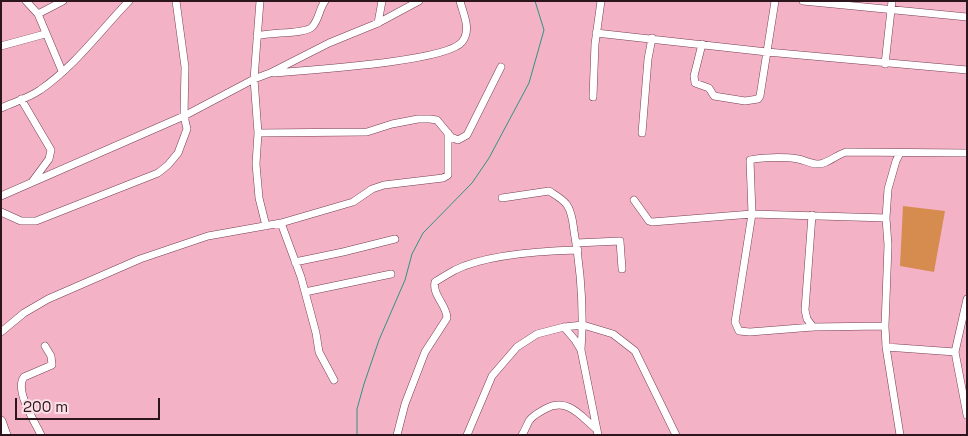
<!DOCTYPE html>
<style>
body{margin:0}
#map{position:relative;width:968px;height:436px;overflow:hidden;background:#f4b2c7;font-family:"Space Grotesk",sans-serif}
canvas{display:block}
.frame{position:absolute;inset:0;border:2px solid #2c151d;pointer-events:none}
.scale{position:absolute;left:15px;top:398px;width:145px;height:22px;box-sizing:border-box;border:2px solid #2c151d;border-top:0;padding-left:6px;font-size:15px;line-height:18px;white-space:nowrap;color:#2c151d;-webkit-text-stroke:4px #fbe0e8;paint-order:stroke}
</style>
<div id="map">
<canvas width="968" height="436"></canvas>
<div class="frame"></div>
<div class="scale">200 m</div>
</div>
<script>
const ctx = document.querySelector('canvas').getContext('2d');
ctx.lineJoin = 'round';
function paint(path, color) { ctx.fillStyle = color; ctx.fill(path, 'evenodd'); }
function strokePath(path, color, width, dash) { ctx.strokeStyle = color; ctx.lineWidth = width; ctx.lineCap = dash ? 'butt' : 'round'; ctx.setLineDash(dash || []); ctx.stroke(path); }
paint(new Path2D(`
 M 903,206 L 945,211 L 934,272 L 900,266 Z`), '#d78c4f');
strokePath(new Path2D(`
 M 357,435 L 357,409 L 364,384 L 379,340 L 405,280 L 412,254 L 423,233 L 472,183 L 489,158 L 529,83 L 544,30 L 535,1`), '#2d9481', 1);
const minor = new Path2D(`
 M 26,1 L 38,14 L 62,71
 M 260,1 L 254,79 L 258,133 L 256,164 L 259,198 L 266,226
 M 803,1 L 967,17
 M 38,14 L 63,1
 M 378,23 L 382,1
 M 596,33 L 767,52 L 967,70
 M 257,36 C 270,32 306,34 312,27 C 319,20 319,9 325,1
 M 702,44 L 694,76 L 695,83 L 709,88 L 714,96 L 745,101 L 758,99 L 760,96 L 775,1
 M 1,46 L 45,34
 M 885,64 L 892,1
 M 274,73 C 306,70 446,62 462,42 C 472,29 463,14 460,1
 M 593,97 L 595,44 L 601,1
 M 21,99 L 51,150 L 49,159 L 32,182
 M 1,108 C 14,102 29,98 40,90 C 75,66 100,31 129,1
 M 258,133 L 367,132 L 392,124 L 418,119 L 430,119 L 437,120 L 451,137 L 458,140 L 467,135 L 501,67
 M 642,133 L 648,59 L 652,38
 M 1,196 L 184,116 L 254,79 L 270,73 L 329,43 L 378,23 L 419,1
 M 502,198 L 549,191 C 555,195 563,199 567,205 C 572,212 573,223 574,231 C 581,271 584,310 581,350
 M 634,200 L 649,221 L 652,222 L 752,214 L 886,218
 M 1,212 L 21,221 L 36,221 L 158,173 L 168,165 L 178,153 L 187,129 L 184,116 L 185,67 L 176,1
 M 812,215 L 805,310 L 807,319 L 813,327
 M 281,223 L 353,202 L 372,189 L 384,185 L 443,178 L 448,175 L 448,133
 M 576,243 L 620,241 L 622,269
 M 295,262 L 343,252 L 395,239
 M 305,292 L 391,274
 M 967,299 L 955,352 L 967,415
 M 885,326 L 813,327 L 750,332 L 739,331 L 735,322 L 752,214 L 750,160 C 761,157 786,157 798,159 C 804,160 811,164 817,164 C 826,165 836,155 846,152 L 967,153
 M 564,327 L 575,340 L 581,350 L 598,435
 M 1,332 L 24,313 L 48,299 L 140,259 L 208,236 L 281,223 L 301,277 L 316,333 L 319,352 L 334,380
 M 886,347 L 955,352
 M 41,435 C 35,422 14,390 24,377 L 52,365 L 51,356 L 45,346
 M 397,435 L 405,404 L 425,352 L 447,318 C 447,305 432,295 435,282 C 441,278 448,274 455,270 C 487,254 541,251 578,250
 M 467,435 L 492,376 L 517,347 L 537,334 L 564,327 L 583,325 L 613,334 L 635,351 L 676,435
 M 522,435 C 525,430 527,425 529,421 C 533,415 540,412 545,409 C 567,397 580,415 595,428
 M 900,435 L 886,347 L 885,326 L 888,245 L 886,218 L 888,189 L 896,161 L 900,153`);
const major = new Path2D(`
 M 1,421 L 6,435`);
strokePath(minor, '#753e52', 8);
strokePath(major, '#753e52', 10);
strokePath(minor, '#fff', 7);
strokePath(major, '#fff', 9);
</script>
